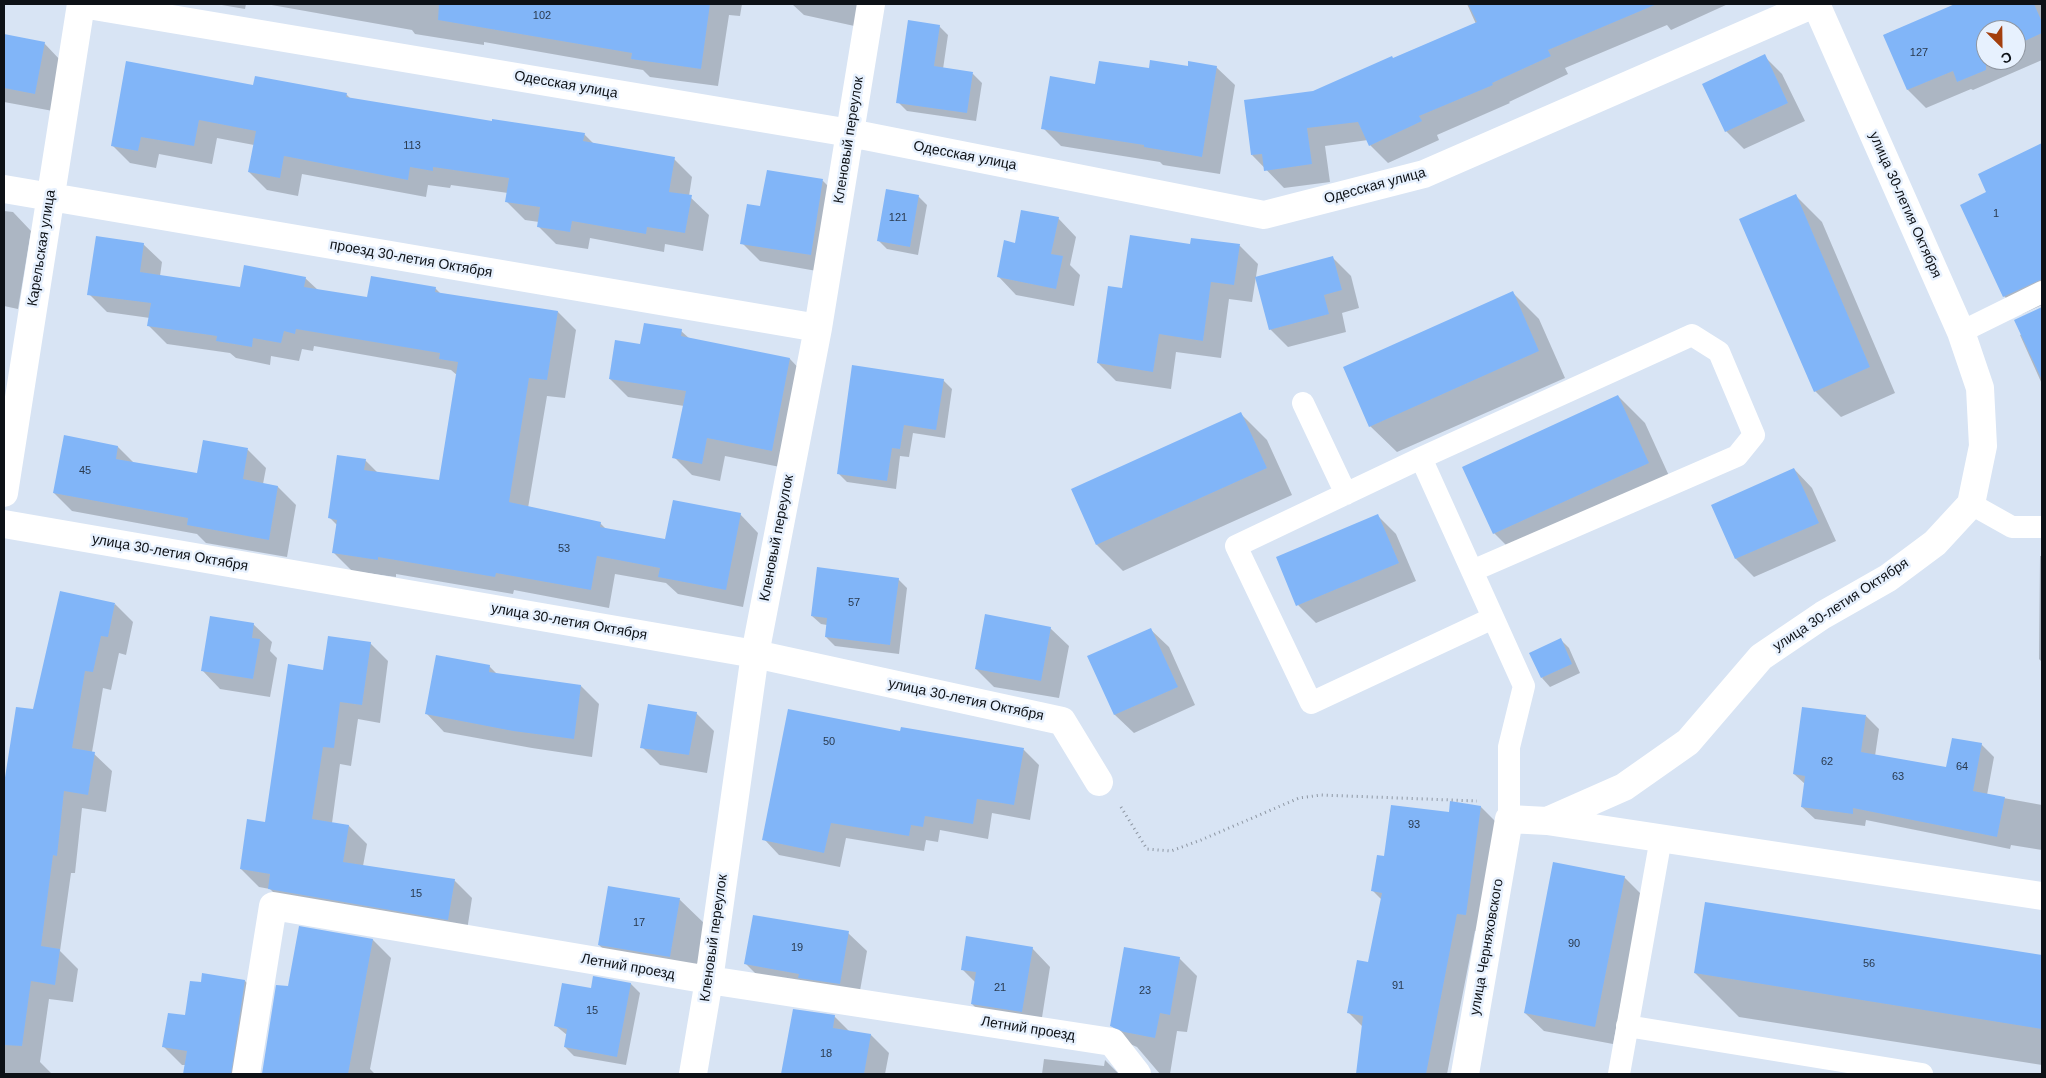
<!DOCTYPE html>
<meta charset="utf-8">
<style>
body{margin:0}
#map{position:relative;width:2046px;height:1078px;overflow:hidden;background:#d8e4f4;font-family:Helvetica,sans-serif}
canvas{display:block}
.frame{position:absolute;inset:0;border:5px solid #0d1116;pointer-events:none}
.north{position:absolute;left:1976px;top:20px;width:50px;height:50px;box-sizing:border-box;background:#e7f1fe;border:1px solid #9097a1;border-radius:50%;rotate:157deg;font-size:14px;font-weight:700;line-height:20px;text-align:center;color:#0d1116}
.north::after{content:'';display:block;margin:auto;width:18px;height:22px;background:#a33f0e;clip-path:polygon(50% 0,100% 100%,50% 72%,0 100%)}
</style>
<div id="map">
<canvas width="2046" height="1078"></canvas>
<div class="frame"></div>
<div class="north">С</div>
</div>
<script>
const ctx = document.querySelector('canvas').getContext('2d');
ctx.lineJoin = 'round';
function paint(path, color) { ctx.fillStyle = color; ctx.fill(path, 'evenodd'); }
function strokePath(path, color, width, dash) { ctx.strokeStyle = color; ctx.lineWidth = width; ctx.lineCap = dash ? 'butt' : 'round'; ctx.setLineDash(dash || []); ctx.stroke(path); }
function write(font, color, halo, rows, align = 'center') {
  ctx.font = font + ' Helvetica,sans-serif'; ctx.lineWidth = 5; ctx.setLineDash([]); ctx.textBaseline = 'middle'; ctx.strokeStyle = halo; ctx.fillStyle = color; for (const [text, x, y, turn = 0] of rows) {
    ctx.save(); ctx.translate(x, y); ctx.rotate((+turn || 0) * Math.PI / 180); ctx.textAlign = isNaN(turn) ? turn : align; if (halo) ctx.strokeText(text, 0, 0); ctx.fillText(text, 0, 0); ctx.restore();
  }
}
paint(new Path2D(`
 M 216,4 L 246,4 L 245,9 Z
 M 266,4 L 742,4 L 740,16 L 729,15 L 718,86 L 650,77 L 643,70 L 484,42 L 484,45 L 415,34 L 412,30 Z
 M 792,4 L 864,4 L 859,27 L 804,15 Z
 M 1467,4 L 1728,4 L 1671,30 L 1667,25 L 1565,68 L 1568,74 L 1509,102 L 1510,103 L 1437,135 L 1439,140 L 1388,163 L 1370,145 L 1368,140 L 1325,146 L 1330,182 L 1284,188 L 1252,155 L 1313,92 L 1476,24 Z
 M 1958,4 L 2042,4 L 2042,60 L 1973,90 L 1971,89 L 1926,108 L 1908,90 L 1884,35 ZM 1986,30 L 2016,30 L 2016,60 L 1986,60 Z
 M 939,26 L 948,35 L 943,69 L 973,74 L 982,83 L 976,121 L 907,111 L 898,102 Z
 M 4,36 L 44,43 L 62,62 L 53,111 L 4,102 Z
 M 1764,56 L 1782,74 L 1805,121 L 1744,149 L 1726,131 Z
 M 1216,67 L 1235,85 L 1220,174 L 1163,165 L 1160,162 L 1061,146 L 1043,128 L 1097,85 L 1150,70 Z
 M 254,86 L 346,94 L 351,99 L 493,123 L 584,134 L 594,144 L 674,159 L 692,177 L 689,196 L 709,215 L 703,251 L 665,244 L 664,252 L 590,238 L 588,249 L 556,244 L 538,226 L 539,222 L 525,220 L 507,202 L 508,193 L 451,185 L 450,188 L 428,185 L 426,197 L 302,174 L 298,196 L 267,190 L 249,172 L 254,145 L 217,138 L 212,164 L 159,154 L 156,168 L 130,163 L 112,145 Z
 M 2037,147 L 2042,151 L 2042,305 L 2022,314 L 2004,296 L 1988,193 Z
 M 768,171 L 823,181 L 841,199 L 828,273 L 760,261 L 742,243 L 761,208 Z
 M 918,196 L 927,205 L 918,255 L 887,249 L 878,240 Z
 M 1796,196 L 1822,222 L 1895,393 L 1841,417 L 1815,391 Z
 M 4,211 L 13,212 L 31,231 L 18,309 L 4,306 Z
 M 1058,218 L 1076,237 L 1070,265 L 1080,275 L 1074,306 L 1016,295 L 998,276 L 1016,244 Z
 M 143,244 L 162,262 L 160,276 L 241,288 L 305,278 L 318,290 L 368,299 L 435,288 L 442,295 L 558,312 L 576,330 L 565,398 L 547,396 L 528,508 L 600,523 L 607,530 L 666,541 L 740,514 L 758,533 L 743,607 L 678,594 L 666,583 L 615,574 L 609,608 L 514,590 L 513,594 L 396,574 L 396,577 L 352,571 L 334,553 L 338,526 L 330,518 L 365,460 L 379,474 L 440,482 L 458,376 L 451,370 L 314,346 L 313,351 L 302,349 L 299,361 L 271,356 L 270,365 L 236,358 L 230,353 L 167,344 L 149,326 L 150,318 L 107,312 L 89,294 Z
 M 1191,245 L 1240,246 L 1258,264 L 1252,302 L 1229,299 L 1221,358 L 1176,352 L 1171,389 L 1116,381 L 1098,363 L 1123,289 Z
 M 1333,258 L 1351,276 L 1359,308 L 1342,313 L 1346,332 L 1288,347 L 1270,329 Z
 M 1512,292 L 1539,319 L 1565,378 L 1397,452 L 1370,426 Z
 M 2042,308 L 2042,384 L 2020,335 L 2022,334 L 2016,321 Z
 M 681,331 L 690,339 L 790,359 L 808,378 L 790,469 L 725,456 L 720,481 L 692,475 L 674,457 L 684,406 L 628,397 L 610,379 L 641,345 Z
 M 943,380 L 952,389 L 945,438 L 913,433 L 909,457 L 900,456 L 896,489 L 847,482 L 838,473 Z
 M 1618,396 L 1645,423 L 1675,489 L 1520,559 L 1494,533 Z
 M 1241,414 L 1267,440 L 1292,495 L 1123,571 L 1097,545 L 1072,490 Z
 M 65,437 L 118,447 L 134,463 L 198,475 L 204,442 L 248,450 L 266,468 L 263,484 L 278,487 L 296,505 L 287,557 L 206,543 L 197,534 L 72,511 L 54,493 Z
 M 1794,469 L 1812,488 L 1836,541 L 1754,577 L 1736,559 L 1713,505 Z
 M 1378,516 L 1396,534 L 1416,581 L 1316,623 L 1298,605 Z
 M 2040,556 L 2042,556 L 2042,662 L 2039,659 Z
 M 898,579 L 907,588 L 899,654 L 835,646 L 826,637 L 827,625 L 821,624 L 812,616 Z
 M 115,604 L 133,622 L 126,655 L 119,653 L 111,690 L 103,688 L 92,752 L 112,771 L 106,812 L 82,808 L 75,873 L 71,873 L 60,951 L 78,969 L 73,1002 L 49,999 L 40,1062 L 52,1074 L 4,1074 L 4,792 L 17,708 L 34,711 Z
 M 253,624 L 272,642 L 270,651 L 277,658 L 270,697 L 220,689 L 202,670 Z
 M 1050,628 L 1069,646 L 1059,698 L 994,687 L 976,669 Z
 M 1150,629 L 1169,647 L 1195,705 L 1134,733 L 1115,715 L 1089,657 Z
 M 1561,640 L 1569,648 L 1580,673 L 1550,687 L 1542,678 Z
 M 370,643 L 388,661 L 380,723 L 358,719 L 351,766 L 340,764 L 332,823 L 349,826 L 367,844 L 363,866 L 454,880 L 472,898 L 466,937 L 288,907 L 270,889 L 259,887 L 241,869 L 266,823 L 324,671 Z
 M 489,666 L 497,674 L 581,686 L 599,704 L 592,757 L 532,748 L 444,732 L 426,713 Z
 M 696,713 L 714,731 L 707,773 L 660,765 L 642,747 Z
 M 1866,716 L 1879,729 L 1875,756 L 1947,769 L 1981,744 L 1994,757 L 1987,795 L 2042,805 L 2042,850 L 2011,845 L 2010,849 L 1866,820 L 1865,826 L 1815,819 L 1802,807 L 1805,784 L 1794,774 Z
 M 902,728 L 1024,750 L 1039,765 L 1030,820 L 992,813 L 988,839 L 940,830 L 938,842 L 926,840 L 924,851 L 846,838 L 840,867 L 779,855 L 764,839 L 901,733 Z
 M 1481,807 L 1499,825 L 1483,932 L 1475,931 L 1447,1074 L 1357,1074 L 1363,1027 L 1348,1012 L 1369,963 L 1382,900 L 1373,891 L 1385,858 L 1450,814 Z
 M 1624,877 L 1642,895 L 1613,1044 L 1544,1031 L 1525,1013 Z
 M 679,899 L 706,925 L 696,983 L 626,971 L 599,945 Z
 M 1707,903 L 2042,956 L 2042,1065 L 1739,1017 L 1695,973 Z
 M 300,928 L 373,940 L 391,958 L 370,1069 L 375,1074 L 263,1074 L 277,986 L 289,988 Z
 M 848,933 L 867,951 L 858,1002 L 764,982 L 746,964 Z
 M 1032,948 L 1050,967 L 1040,1030 L 990,1022 L 972,1004 L 976,983 L 962,969 Z
 M 1179,958 L 1197,976 L 1187,1032 L 1177,1031 L 1170,1074 L 1160,1074 L 1137,1047 L 1130,1044 L 1111,1025 Z
 M 245,981 L 263,999 L 251,1074 L 184,1074 L 185,1065 L 182,1065 L 164,1047 L 186,1017 L 202,984 Z
 M 631,984 L 640,993 L 626,1065 L 574,1056 L 565,1047 L 567,1035 L 556,1026 L 592,990 Z
 M 794,1010 L 834,1016 L 850,1032 L 871,1035 L 889,1053 L 885,1074 L 783,1074 Z
 M 1044,1059 L 1104,1066 L 1105,1060 L 1119,1074 L 1042,1074 Z`), '#0003');
paint(new Path2D(`
 M 439,4 L 710,4 L 701,69 L 631,59 L 632,53 L 438,20 Z
 M 1468,4 L 1657,4 L 1548,50 L 1551,56 L 1492,83 L 1493,85 L 1419,116 L 1422,121 L 1369,146 L 1358,122 L 1307,128 L 1312,164 L 1264,171 L 1262,154 L 1251,155 L 1244,100 L 1313,91 L 1392,56 L 1393,58 L 1477,22 Z
 M 1955,4 L 2034,4 L 2042,22 L 2042,33 L 2016,45 L 2016,30 L 1986,30 L 1986,70 L 1957,82 L 1953,71 L 1907,90 L 1883,35 Z
 M 908,20 L 940,25 L 934,66 L 973,72 L 967,113 L 896,103 Z
 M 4,34 L 45,42 L 35,94 L 4,88 Z
 M 1765,54 L 1788,103 L 1725,132 L 1702,84 Z
 M 1150,60 L 1188,66 L 1188,61 L 1217,66 L 1202,157 L 1144,147 L 1144,145 L 1041,129 L 1050,76 L 1095,84 L 1099,61 L 1149,68 Z
 M 126,61 L 253,85 L 255,76 L 347,93 L 346,97 L 492,121 L 492,119 L 585,133 L 583,141 L 675,157 L 669,192 L 692,195 L 685,233 L 647,227 L 646,234 L 572,221 L 570,232 L 537,227 L 540,207 L 505,202 L 509,178 L 433,167 L 433,171 L 410,167 L 408,180 L 284,156 L 280,178 L 248,172 L 256,131 L 199,120 L 194,146 L 141,137 L 138,151 L 111,146 Z
 M 2042,143 L 2042,279 L 2003,297 L 1960,205 L 1986,192 L 1978,174 Z
 M 767,170 L 823,179 L 811,255 L 740,244 L 747,204 L 760,206 Z
 M 886,189 L 919,195 L 910,247 L 877,241 Z
 M 1796,194 L 1870,367 L 1814,392 L 1739,219 Z
 M 1021,210 L 1059,217 L 1051,254 L 1063,256 L 1056,289 L 997,277 L 1004,240 L 1015,243 Z
 M 1130,235 L 1190,244 L 1191,238 L 1240,244 L 1234,285 L 1211,282 L 1203,341 L 1159,334 L 1153,372 L 1097,363 L 1108,286 L 1122,288 Z
 M 96,236 L 144,243 L 140,272 L 240,287 L 244,265 L 306,277 L 304,287 L 367,297 L 371,276 L 436,287 L 435,292 L 558,311 L 547,380 L 529,378 L 509,502 L 601,522 L 600,527 L 665,539 L 673,500 L 741,513 L 726,590 L 658,577 L 660,568 L 597,556 L 591,590 L 496,573 L 495,577 L 378,557 L 378,560 L 332,553 L 337,520 L 328,518 L 337,455 L 366,459 L 364,470 L 439,480 L 458,362 L 439,359 L 440,353 L 296,329 L 295,334 L 284,331 L 281,343 L 253,338 L 252,347 L 216,341 L 217,336 L 147,326 L 151,303 L 87,295 Z
 M 1333,256 L 1342,290 L 1324,295 L 1329,314 L 1269,330 L 1255,277 Z
 M 1513,291 L 1539,351 L 1369,427 L 1343,367 Z
 M 2042,307 L 2042,380 L 2014,320 Z
 M 644,323 L 682,329 L 681,336 L 790,358 L 772,451 L 707,438 L 702,464 L 672,458 L 686,391 L 609,379 L 615,340 L 640,344 Z
 M 852,365 L 944,379 L 936,430 L 904,425 L 900,449 L 892,448 L 887,481 L 837,474 Z
 M 1618,395 L 1649,463 L 1493,534 L 1462,467 Z
 M 1241,412 L 1267,468 L 1096,545 L 1071,489 Z
 M 64,435 L 118,446 L 116,459 L 197,473 L 203,440 L 248,448 L 243,479 L 278,486 L 269,540 L 187,525 L 188,518 L 53,493 Z
 M 1794,468 L 1819,523 L 1735,559 L 1711,505 Z
 M 1378,514 L 1399,563 L 1296,606 L 1276,557 Z
 M 817,567 L 899,578 L 890,645 L 825,637 L 827,618 L 811,616 Z
 M 60,591 L 115,603 L 108,637 L 101,636 L 93,672 L 85,671 L 72,748 L 95,752 L 88,795 L 64,791 L 57,856 L 53,855 L 41,946 L 60,949 L 55,985 L 31,981 L 22,1046 L 4,1045 L 4,784 L 16,707 L 33,709 Z
 M 985,614 L 1051,627 L 1041,681 L 975,669 Z
 M 210,616 L 254,623 L 252,638 L 260,639 L 253,679 L 201,671 Z
 M 1151,628 L 1178,687 L 1114,715 L 1087,656 Z
 M 328,636 L 371,642 L 362,705 L 340,702 L 334,748 L 323,747 L 312,819 L 349,825 L 343,862 L 455,879 L 448,920 L 268,889 L 270,874 L 240,869 L 247,819 L 265,822 L 288,664 L 323,670 Z
 M 1561,638 L 1572,664 L 1541,678 L 1529,653 Z
 M 436,655 L 490,665 L 489,672 L 581,685 L 574,739 L 513,731 L 425,714 Z
 M 648,704 L 697,712 L 689,755 L 640,748 Z
 M 1802,707 L 1866,715 L 1861,752 L 1946,767 L 1952,738 L 1982,743 L 1973,791 L 2005,797 L 1997,837 L 1853,808 L 1853,814 L 1801,807 L 1805,776 L 1793,774 Z
 M 788,709 L 900,731 L 901,727 L 1024,748 L 1014,805 L 977,799 L 973,824 L 925,816 L 923,827 L 911,825 L 909,836 L 831,823 L 824,853 L 762,840 Z
 M 1450,801 L 1481,806 L 1466,915 L 1457,914 L 1426,1074 L 1356,1074 L 1363,1016 L 1347,1013 L 1357,960 L 1368,962 L 1382,893 L 1371,891 L 1377,855 L 1384,856 L 1391,805 L 1449,812 Z
 M 1553,862 L 1625,876 L 1595,1027 L 1524,1013 Z
 M 608,886 L 680,898 L 670,957 L 598,945 Z
 M 1705,902 L 2042,955 L 2042,1029 L 1694,973 Z
 M 753,915 L 849,931 L 840,984 L 798,978 L 799,974 L 744,964 Z
 M 299,926 L 373,939 L 348,1074 L 262,1074 L 276,985 L 288,986 Z
 M 966,936 L 1033,947 L 1022,1012 L 971,1004 L 976,972 L 961,970 Z
 M 1124,947 L 1180,957 L 1170,1015 L 1160,1013 L 1155,1038 L 1124,1032 L 1110,1026 Z
 M 202,973 L 245,980 L 231,1074 L 183,1074 L 187,1051 L 162,1047 L 168,1013 L 185,1015 L 190,981 L 201,982 Z
 M 593,976 L 631,983 L 617,1057 L 564,1047 L 567,1029 L 554,1026 L 562,983 L 591,988 Z
 M 793,1009 L 835,1015 L 833,1028 L 871,1034 L 864,1074 L 781,1074 Z`), '#81b5f8');
strokePath(new Path2D(`
 M 1121,807 L 1147,849 L 1171,851 L 1201,840 L 1299,798 L 1321,795 L 1477,801`), '#8d96a2', 3, [1, 4]);
strokePath(new Path2D(`
 M 1961,332 L 2042,292
 M 1303,403 L 1346,494
 M 1421,458 L 1524,686 L 1509,747 L 1509,819
 M 1971,504 L 2012,527 L 2042,527
 M 1472,571 L 1737,456 L 1754,435 L 1719,352 L 1692,335 L 1421,458 L 1236,546 L 1311,703 L 1493,618
 M 1627,1026 L 1922,1074
 M 1619,1074 L 1661,838`), '#fff', 22);
strokePath(new Path2D(`
 M 82,4 L 850,133 L 1264,215 L 1424,174 L 1814,4
 M 4,189 L 818,328
 M 4,493 L 81,4
 M 4,524 L 755,654 L 1062,721 L 1099,782
 M 1547,821 L 1624,787 L 1688,742 L 1761,657 L 1823,615 L 1888,578 L 1935,543 L 1971,504 L 1983,446 L 1980,388 L 1961,332 L 1816,4
 M 246,1074 L 273,906 L 709,980 L 1112,1042 L 1137,1074
 M 693,1074 L 709,980 L 755,654 L 818,328 L 871,4
 M 1465,1074 L 1509,819 L 1547,821 L 2042,896`), '#fff', 28);
write('11px', '#2a3a4e', null, [
 ["102",542,16],
 ["127",1919,53],
 ["113",412,146],
 ["1",1996,214],
 ["121",898,218],
 ["45",85,471],
 ["53",564,549],
 ["57",854,603],
 ["50",829,742],
 ["62",1827,762],
 ["64",1962,767],
 ["63",1898,777],
 ["93",1414,825],
 ["15",416,894],
 ["17",639,923],
 ["90",1574,944],
 ["19",797,948],
 ["56",1869,964],
 ["91",1398,986],
 ["21",1000,988],
 ["23",1145,991],
 ["15",592,1011],
 ["18",826,1054]
]);
write('14px', '#0d1116', '#e7f1fe', [
 ["Одесская улица",566,85,10],
 ["Кленовый переулок",849,140,-81],
 ["Одесская улица",965,156,11],
 ["Одесская улица",1375,186,-15],
 ["улица 30-летия Октября",1905,205,66],
 ["Карельская улица",42,248,-81],
 ["проезд 30-летия Октября",411,259,10],
 ["Кленовый переулок",777,538,-79],
 ["улица 30-летия Октября",170,553,10],
 ["улица 30-летия Октября",1841,605,-33],
 ["улица 30-летия Октября",569,622,10],
 ["улица 30-летия Октября",966,700,12],
 ["Кленовый переулок",714,938,-82],
 ["улица Черняховского",1487,947,-80],
 ["Летний проезд",628,967,10],
 ["Летний проезд",1028,1029,9]
]);
</script>
